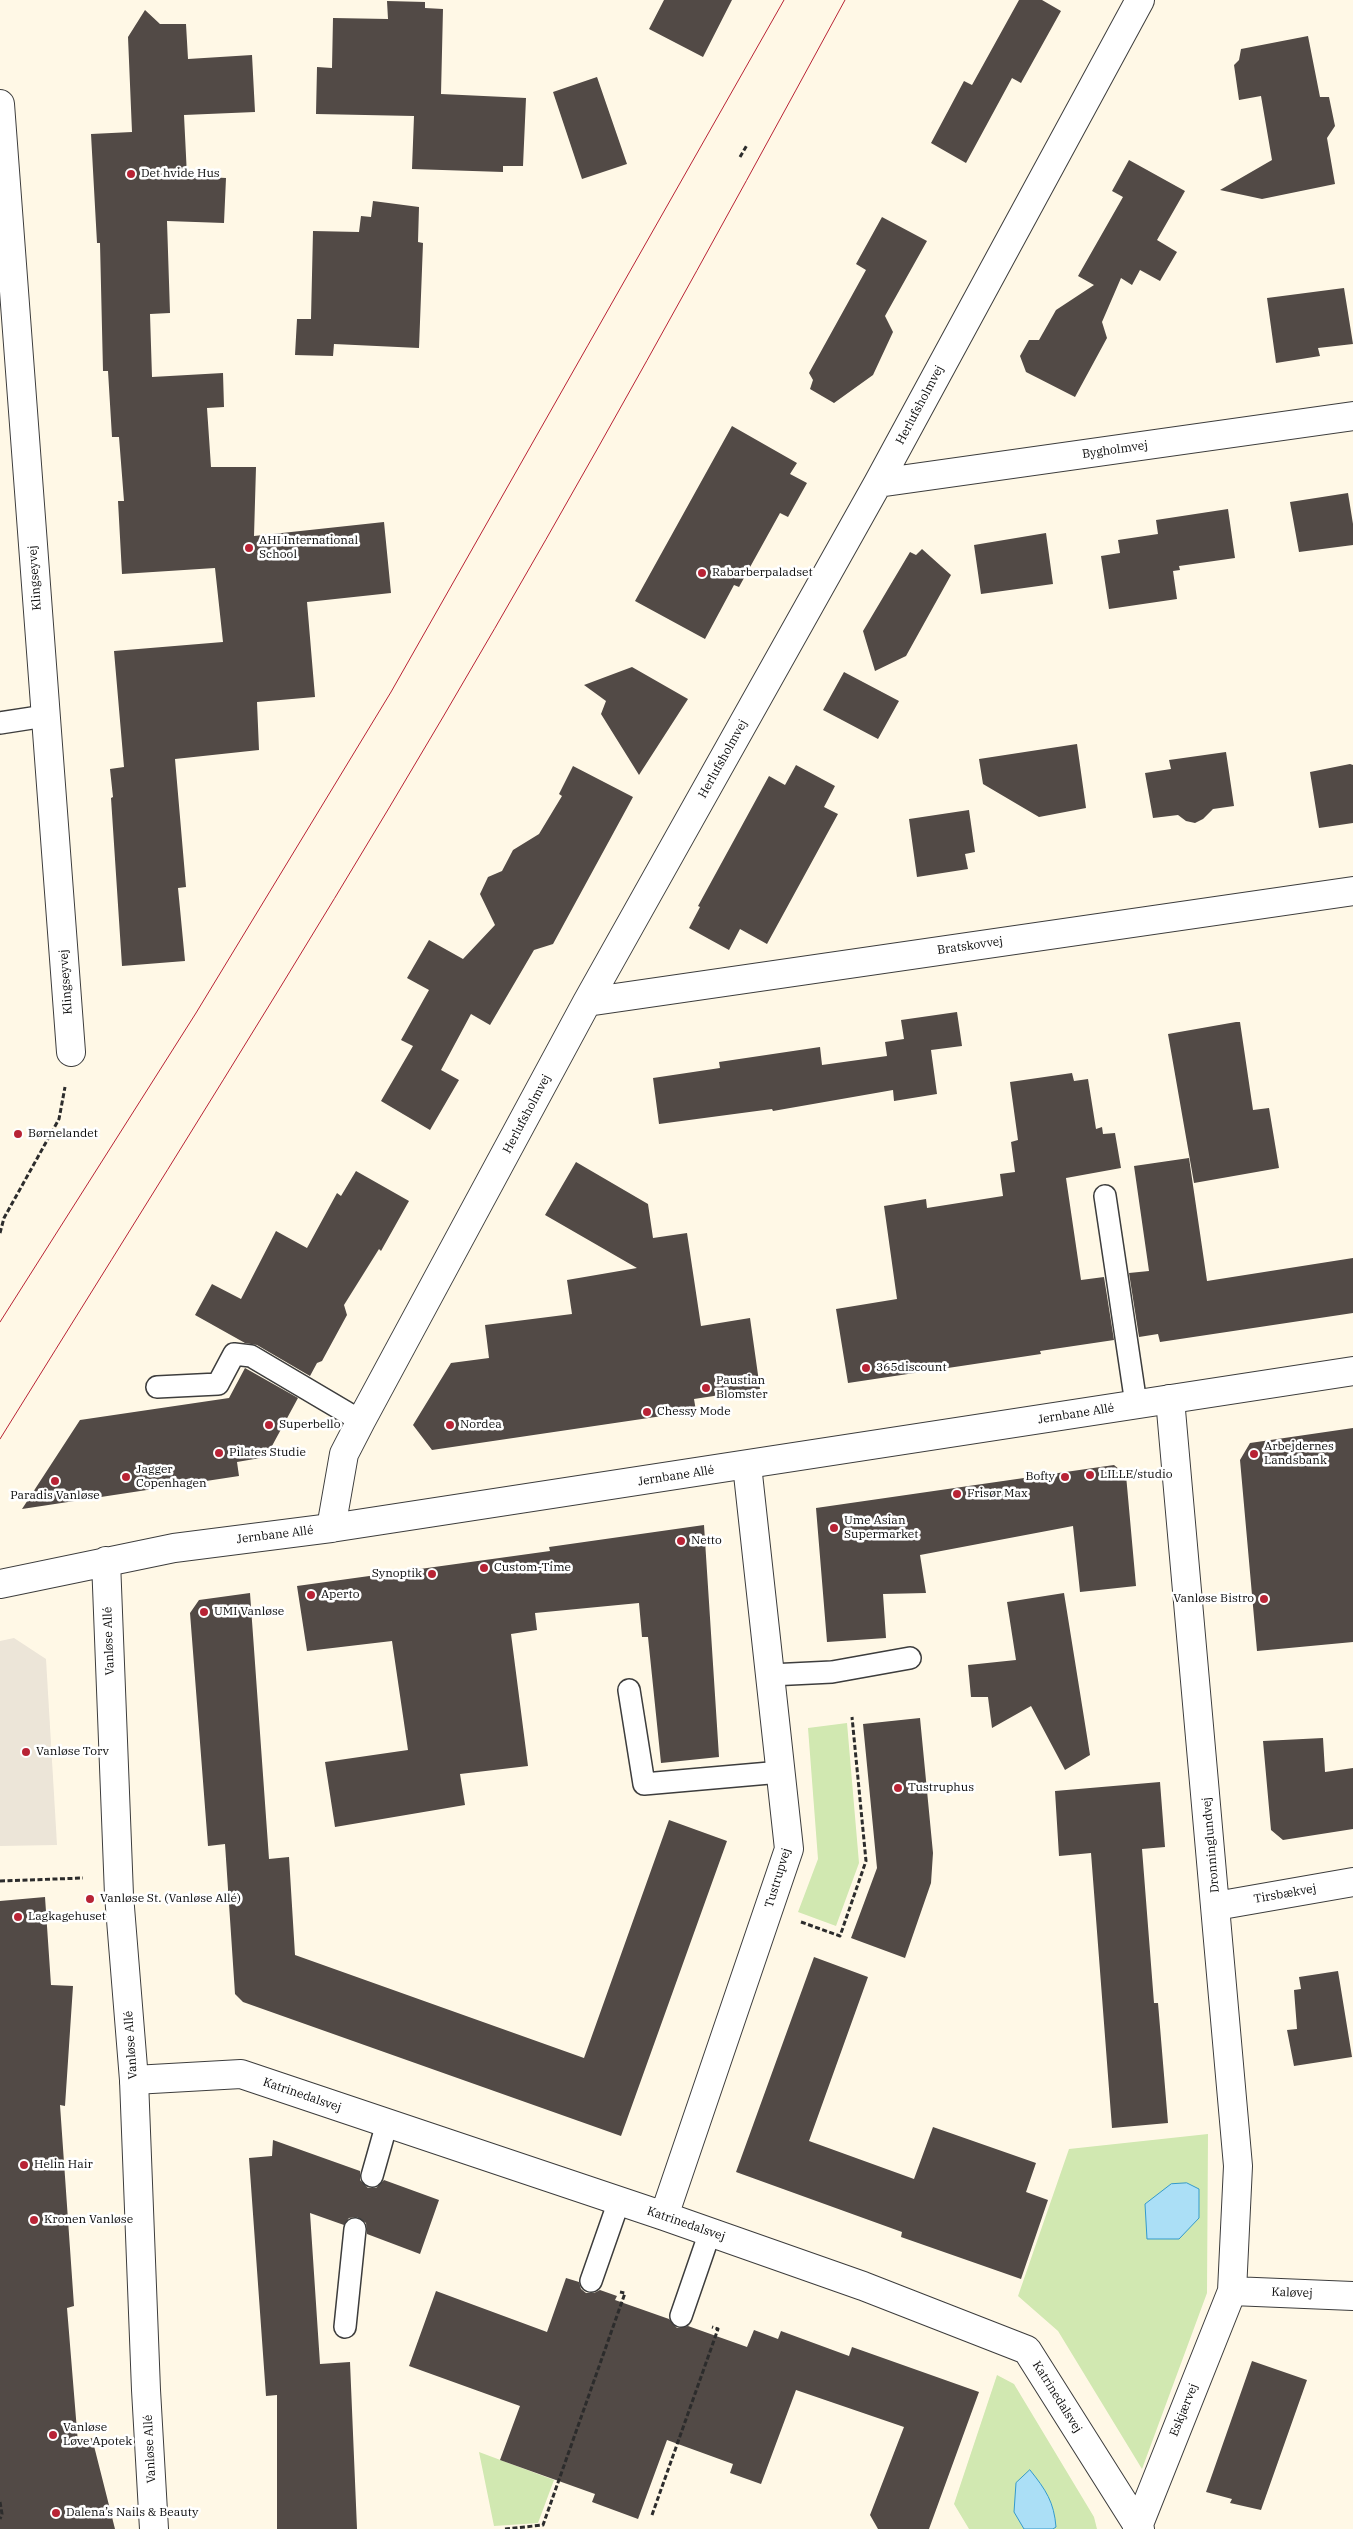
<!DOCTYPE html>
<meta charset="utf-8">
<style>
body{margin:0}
canvas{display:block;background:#fff8e6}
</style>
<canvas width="1353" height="2529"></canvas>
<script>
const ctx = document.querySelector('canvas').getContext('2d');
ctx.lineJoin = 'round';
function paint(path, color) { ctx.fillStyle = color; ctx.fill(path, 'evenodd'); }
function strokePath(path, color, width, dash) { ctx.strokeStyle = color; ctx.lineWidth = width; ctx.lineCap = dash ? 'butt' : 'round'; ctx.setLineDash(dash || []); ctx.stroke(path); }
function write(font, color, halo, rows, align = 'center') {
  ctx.font = font + ' "IBM Plex Serif",serif'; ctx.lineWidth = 5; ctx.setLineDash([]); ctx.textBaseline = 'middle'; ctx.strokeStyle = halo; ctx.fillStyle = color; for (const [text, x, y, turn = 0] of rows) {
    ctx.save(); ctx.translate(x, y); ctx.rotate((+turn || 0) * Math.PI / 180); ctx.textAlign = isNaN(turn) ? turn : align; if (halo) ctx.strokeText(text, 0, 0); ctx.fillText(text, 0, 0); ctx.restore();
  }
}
paint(new Path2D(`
 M 847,1723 L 859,1863 L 836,1926 L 798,1912 L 818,1859 L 808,1728 Z
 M 1208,2134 L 1207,2293 L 1142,2469 L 1058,2331 L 1018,2296 L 1069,2149 Z
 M 997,2375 L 1014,2384 L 1094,2517 L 1097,2529 L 969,2529 L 954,2504 Z
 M 479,2452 L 554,2480 L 538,2523 L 494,2526 Z`), '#d1e8b1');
paint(new Path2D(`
 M 14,1638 L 46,1659 L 57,1845 L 0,1846 L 0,1641 Z`), '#ece5d8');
const water = new Path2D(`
 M 1187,2183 L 1199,2189 L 1199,2218 L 1179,2239 L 1147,2239 L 1145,2204 L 1171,2184 Z
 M 1030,2470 C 1046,2490 1054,2502 1056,2527 L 1053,2529 L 1024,2529 L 1014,2512 L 1016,2483 Z`);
paint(water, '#abdff6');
strokePath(water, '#339acd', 1);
paint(new Path2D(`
 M 664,0 L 732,0 L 703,57 L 649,29 Z
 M 1019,0 L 1042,0 L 1061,11 L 1021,83 L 1012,78 L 966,163 L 931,143 L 964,81 L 972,85 Z
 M 387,1 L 425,2 L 425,8 L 443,9 L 441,94 L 526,98 L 523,166 L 503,166 L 503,172 L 412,169 L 414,116 L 316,114 L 317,67 L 332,68 L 333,18 L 388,19 Z
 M 145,10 L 160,24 L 186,24 L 188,59 L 252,55 L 255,112 L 184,115 L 187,176 L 226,178 L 224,223 L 167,221 L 170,313 L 150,314 L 152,377 L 223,373 L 224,407 L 207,408 L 211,467 L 256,467 L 254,536 L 384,522 L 391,593 L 307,602 L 315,697 L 257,702 L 259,750 L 175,759 L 186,887 L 178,888 L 185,961 L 122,966 L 111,798 L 113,797 L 110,769 L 124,767 L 114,651 L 223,642 L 215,568 L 122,574 L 118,501 L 124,501 L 119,437 L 112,437 L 108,371 L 103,371 L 100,243 L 97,243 L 91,134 L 132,132 L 128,37 Z
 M 1308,36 L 1320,97 L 1329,97 L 1335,126 L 1327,138 L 1335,184 L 1262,199 L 1220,190 L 1272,160 L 1261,96 L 1239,100 L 1234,65 L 1239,60 L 1241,49 Z
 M 597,77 L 627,164 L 582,179 L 553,92 Z
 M 1129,160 L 1185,191 L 1157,240 L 1177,252 L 1160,281 L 1140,270 L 1132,285 L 1121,278 L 1102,322 L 1107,338 L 1075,397 L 1026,372 L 1020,356 L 1029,340 L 1039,340 L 1056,310 L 1094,285 L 1078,276 L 1123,197 L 1112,191 Z
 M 373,201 L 419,207 L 418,242 L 423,243 L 419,348 L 334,344 L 333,356 L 295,355 L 297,319 L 311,319 L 313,231 L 359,232 L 361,216 L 371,217 Z
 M 882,217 L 927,241 L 885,316 L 893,332 L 873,375 L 834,403 L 810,389 L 813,380 L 809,373 L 866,270 L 856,264 Z
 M 1344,288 L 1353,344 L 1318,348 L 1320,356 L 1276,363 L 1267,298 Z
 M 732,426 L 797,463 L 790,474 L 807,483 L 788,517 L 780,513 L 739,587 L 734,585 L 705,639 L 635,601 Z
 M 1348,493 L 1353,524 L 1353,545 L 1299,552 L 1290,502 Z
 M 1228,509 L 1235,558 L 1179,566 L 1180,570 L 1173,571 L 1177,599 L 1109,609 L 1101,556 L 1120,553 L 1118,540 L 1158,534 L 1156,520 Z
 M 1046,533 L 1053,584 L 981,594 L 974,545 Z
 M 922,549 L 951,575 L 906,656 L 875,671 L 863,631 L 910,552 L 916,555 Z
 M 632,667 L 688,699 L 639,775 L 601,714 L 606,701 L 584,685 Z
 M 844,672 L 899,701 L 878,739 L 823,710 Z
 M 1077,744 L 1086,808 L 1039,817 L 983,784 L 979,759 Z
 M 1226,752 L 1234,806 L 1213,809 L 1203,819 L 1195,823 L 1186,821 L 1178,815 L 1153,818 L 1145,773 L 1171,769 L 1169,760 Z
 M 1350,764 L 1353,765 L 1353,823 L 1319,828 L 1310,772 Z
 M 796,765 L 835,786 L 824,807 L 838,814 L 767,944 L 740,929 L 729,950 L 689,928 L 700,907 L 698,906 L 769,776 L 785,785 Z
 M 573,766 L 633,797 L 553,944 L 534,950 L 490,1025 L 471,1014 L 441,1070 L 459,1080 L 430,1130 L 381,1101 L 413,1046 L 401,1040 L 429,990 L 407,978 L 429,940 L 463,959 L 495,925 L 480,894 L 488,877 L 502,871 L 513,850 L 539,834 L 562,796 L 559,794 Z
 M 969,810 L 975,852 L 965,854 L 968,869 L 917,877 L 909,819 Z
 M 957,1012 L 962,1046 L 931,1050 L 937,1094 L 894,1101 L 893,1090 L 773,1111 L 772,1109 L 659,1124 L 653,1078 L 720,1068 L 719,1062 L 820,1047 L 822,1065 L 887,1056 L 885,1042 L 904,1039 L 901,1020 Z
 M 1236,1022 L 1240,1022 L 1253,1110 L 1269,1108 L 1279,1168 L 1194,1183 L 1168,1034 Z
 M 1072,1073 L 1074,1081 L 1088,1079 L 1096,1129 L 1102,1127 L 1103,1134 L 1115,1133 L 1121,1168 L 1066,1178 L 1081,1280 L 1104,1277 L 1114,1340 L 1040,1351 L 1041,1354 L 848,1383 L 836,1309 L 897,1299 L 884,1206 L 926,1199 L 927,1208 L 1003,1196 L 1000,1174 L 1015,1172 L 1011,1142 L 1018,1140 L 1010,1082 Z
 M 1189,1158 L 1207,1281 L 1353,1258 L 1353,1313 L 1160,1342 L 1158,1334 L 1139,1337 L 1129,1273 L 1149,1271 L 1134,1166 Z
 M 576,1162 L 648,1204 L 653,1238 L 687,1233 L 701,1326 L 750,1318 L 760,1389 L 694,1399 L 696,1411 L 432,1450 L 413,1425 L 451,1363 L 489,1358 L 485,1325 L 572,1314 L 567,1280 L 637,1268 L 545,1215 Z
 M 356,1171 L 409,1201 L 381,1251 L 379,1249 L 344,1305 L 347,1315 L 322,1361 L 317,1363 L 310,1376 L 257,1345 L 245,1343 L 195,1315 L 212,1284 L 241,1299 L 276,1231 L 307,1248 L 337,1193 L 341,1196 Z
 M 245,1368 L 298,1398 L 266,1457 L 237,1462 L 239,1476 L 22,1509 L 80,1420 L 229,1398 Z
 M 1353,1428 L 1353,1642 L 1257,1651 L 1240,1460 L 1250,1443 Z
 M 1114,1465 L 1126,1475 L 1136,1586 L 1080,1592 L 1073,1526 L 920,1555 L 926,1593 L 883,1594 L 886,1638 L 827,1642 L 816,1508 Z
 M 704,1525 L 719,1757 L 661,1763 L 648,1637 L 642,1637 L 639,1603 L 535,1613 L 537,1630 L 511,1634 L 528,1766 L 460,1774 L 465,1805 L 335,1827 L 325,1762 L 408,1750 L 392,1641 L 307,1651 L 297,1586 L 550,1551 L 549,1547 Z
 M 250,1593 L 269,1859 L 289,1857 L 295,1955 L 584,2058 L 669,1820 L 727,1841 L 621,2136 L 243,2002 L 235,1994 L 225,1844 L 208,1846 L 190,1613 L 199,1600 Z
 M 1064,1593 L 1090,1755 L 1065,1770 L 1031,1706 L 992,1728 L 988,1697 L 971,1697 L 968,1665 L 1016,1660 L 1007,1602 Z
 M 920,1718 L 933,1853 L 931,1883 L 905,1958 L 851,1938 L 877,1868 L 863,1724 Z
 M 1323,1738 L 1325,1772 L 1353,1768 L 1353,1829 L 1283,1840 L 1271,1830 L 1263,1741 Z
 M 1160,1782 L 1165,1847 L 1142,1849 L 1154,2003 L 1158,2003 L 1168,2123 L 1112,2128 L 1091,1853 L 1059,1856 L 1055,1791 Z
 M 45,1897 L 51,1985 L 73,1986 L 65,2106 L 60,2105 L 74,2306 L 67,2308 L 78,2443 L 92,2438 L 115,2529 L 0,2529 L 0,1901 Z
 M 814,1957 L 868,1977 L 809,2141 L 914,2179 L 933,2127 L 1036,2163 L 1026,2192 L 1048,2200 L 1021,2279 L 901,2237 L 902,2232 L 736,2172 Z
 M 1338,1971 L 1352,2057 L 1294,2066 L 1287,2030 L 1297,2029 L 1294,1990 L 1301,1989 L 1299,1977 Z
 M 273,2140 L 360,2171 L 360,2180 L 368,2188 L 376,2188 L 384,2180 L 439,2200 L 420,2254 L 367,2234 L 366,2223 L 357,2217 L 349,2218 L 344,2225 L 310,2213 L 320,2364 L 350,2362 L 357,2529 L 277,2529 L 277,2395 L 266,2396 L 249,2158 L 272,2156 Z
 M 566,2278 L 579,2282 L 581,2289 L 586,2293 L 594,2293 L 600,2290 L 617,2296 L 615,2300 L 669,2319 L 677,2328 L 688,2326 L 747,2347 L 754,2330 L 778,2339 L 781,2331 L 849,2356 L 852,2347 L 979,2392 L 929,2529 L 878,2529 L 870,2515 L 904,2427 L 796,2390 L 761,2484 L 730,2473 L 733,2464 L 667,2440 L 638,2519 L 592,2502 L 595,2494 L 500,2460 L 520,2406 L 409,2366 L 436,2291 L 547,2332 Z
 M 1252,2361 L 1307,2380 L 1261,2510 L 1230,2503 L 1232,2499 L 1206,2492 Z`), '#524a46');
const service = new Path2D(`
 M 0,723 L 45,716
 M 1105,1196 L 1136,1404
 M 157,1387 L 218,1384 L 234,1354 L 251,1356 L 361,1421
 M 770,1675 L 832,1672 L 910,1658
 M 629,1690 L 644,1784 L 781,1772
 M 372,2176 L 387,2123
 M 591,2281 L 619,2201
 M 681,2316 L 710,2232
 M 345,2327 L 355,2229`);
const minor = new Path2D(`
 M 0,104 L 71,1052
 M 878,483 L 1353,416
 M 587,1002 L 1353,891
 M 331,1528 L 344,1454 L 361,1421 L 587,1002 L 878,483 L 1140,0
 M 1216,1906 L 1353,1882
 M 134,2080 L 241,2074 L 664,2216 L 863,2286 L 1027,2350 L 1140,2529
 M 664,2216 L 789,1849 L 747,1465
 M 1232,2291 L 1353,2296
 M 1137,2529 L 1232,2291 L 1238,2166 L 1170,1399`);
const tertiary = new Path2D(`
 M 106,1561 L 119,1895 L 134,2080 L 146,2390 L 154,2529
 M 0,1584 L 174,1548 L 331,1528 L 1353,1371`);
strokePath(service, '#3d3d3d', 24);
strokePath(minor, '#3d3d3d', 30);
strokePath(tertiary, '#3d3d3d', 30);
strokePath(new Path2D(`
 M 740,157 L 747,145
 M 0,1233 L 4,1218 L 59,1119 L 65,1087
 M 0,1881 L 83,1878
 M 801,1922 L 840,1936 L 866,1861 L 852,1717
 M 0,2502 L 2,2514 L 0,2519
 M 652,2515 L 718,2329 L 712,2327
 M 505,2529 L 543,2525 L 625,2293 L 620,2292`), '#2c2c2c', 3, [5, 2.5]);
strokePath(service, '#fff', 21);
strokePath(minor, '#fff', 28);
strokePath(tertiary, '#fff', 28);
strokePath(new Path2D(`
 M 0,1322 L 196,1013 L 391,692 L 784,0
 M 0,1439 C 149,1199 300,960 443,717 C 582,481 714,241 845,0`), '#b82335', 1);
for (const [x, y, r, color] of [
 [131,174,5,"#b82335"],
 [249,548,5,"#b82335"],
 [702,573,5,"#b82335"],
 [18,1134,5,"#b82335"],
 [866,1368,5,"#b82335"],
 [706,1388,5,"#b82335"],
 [647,1412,5,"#b82335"],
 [269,1425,5,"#b82335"],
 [450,1425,5,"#b82335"],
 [219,1453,5,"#b82335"],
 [1254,1454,5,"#b82335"],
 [1090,1475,5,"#b82335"],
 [126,1477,5,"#b82335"],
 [1065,1477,5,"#b82335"],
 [55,1481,5,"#b82335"],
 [957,1494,5,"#b82335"],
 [834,1528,5,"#b82335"],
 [681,1541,5,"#b82335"],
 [484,1568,5,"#b82335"],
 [432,1574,5,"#b82335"],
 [311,1595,5,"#b82335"],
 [1264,1599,5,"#b82335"],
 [204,1612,5,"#b82335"],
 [26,1752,5,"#b82335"],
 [898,1788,5,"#b82335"],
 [90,1899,5,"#b82335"],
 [18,1917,5,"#b82335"],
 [24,2165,5,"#b82335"],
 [34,2220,5,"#b82335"],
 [53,2435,5,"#b82335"],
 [56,2513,5,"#b82335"]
]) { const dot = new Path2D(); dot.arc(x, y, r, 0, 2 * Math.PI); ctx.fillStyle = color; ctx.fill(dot); strokePath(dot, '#fff', 2); }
write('12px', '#0a0a0a', '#fff', [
 ["Det hvide Hus",141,174],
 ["AHI International",259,541],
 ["School",259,555],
 ["Rabarberpaladset",712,573],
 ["Børnelandet",28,1134],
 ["365discount",876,1368],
 ["Paustian",716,1381],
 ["Blomster",716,1395],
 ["Chessy Mode",657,1412],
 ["Superbello",279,1425],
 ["Nordea",460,1425],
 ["Arbejdernes",1264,1447],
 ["Landsbank",1264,1461],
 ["Pilates Studie",229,1453],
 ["Jagger",136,1470],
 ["Copenhagen",136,1484],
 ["LILLE/studio",1100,1475],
 ["Bofty",1055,1477,"right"],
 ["Frisør Max",967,1494],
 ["Paradis Vanløse",55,1496,"center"],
 ["Ume Asian",844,1521],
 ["Supermarket",844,1535],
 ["Netto",691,1541],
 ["Custom-Time",494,1568],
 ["Synoptik",422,1574,"right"],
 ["Aperto",321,1595],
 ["Vanløse Bistro",1254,1599,"right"],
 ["UMI Vanløse",214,1612],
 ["Vanløse Torv",36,1752],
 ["Tustruphus",908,1788],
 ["Vanløse St. (Vanløse Allé)",100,1899],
 ["Lagkagehuset",28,1917],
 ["Helin Hair",34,2165],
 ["Kronen Vanløse",44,2220],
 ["Vanløse",63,2428],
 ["Løve Apotek",63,2442],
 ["Dalena’s Nails & Beauty",66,2513]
], 'left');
write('12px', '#0a0a0a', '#fff', [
 ["Herlufsholmvej",920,405,-62],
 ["Bygholmvej",1115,450,-8],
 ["Klingseyvej",35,578,-94],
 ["Herlufsholmvej",723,759,-61],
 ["Bratskovvej",970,946,-8],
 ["Klingseyvej",66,982,-94],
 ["Herlufsholmvej",527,1114,-62],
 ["Jernbane Allé",1076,1414,-9],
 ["Jernbane Allé",676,1476,-9],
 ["Jernbane Allé",275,1535,-7],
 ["Vanløse Allé",109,1641,-92],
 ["Dronninglundvej",1211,1845,-95],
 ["Tustrupvej",778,1878,-73],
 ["Tirsbækvej",1285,1894,-10],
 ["Vanløse Allé",131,2045,-94],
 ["Katrinedalsvej",302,2095,19],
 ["Katrinedalsvej",686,2224,19],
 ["Kaløvej",1292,2293,2],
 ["Katrinedalsvej",1057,2397,58],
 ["Eskjærvej",1184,2410,-68],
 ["Vanløse Allé",150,2449,-93]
]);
</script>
